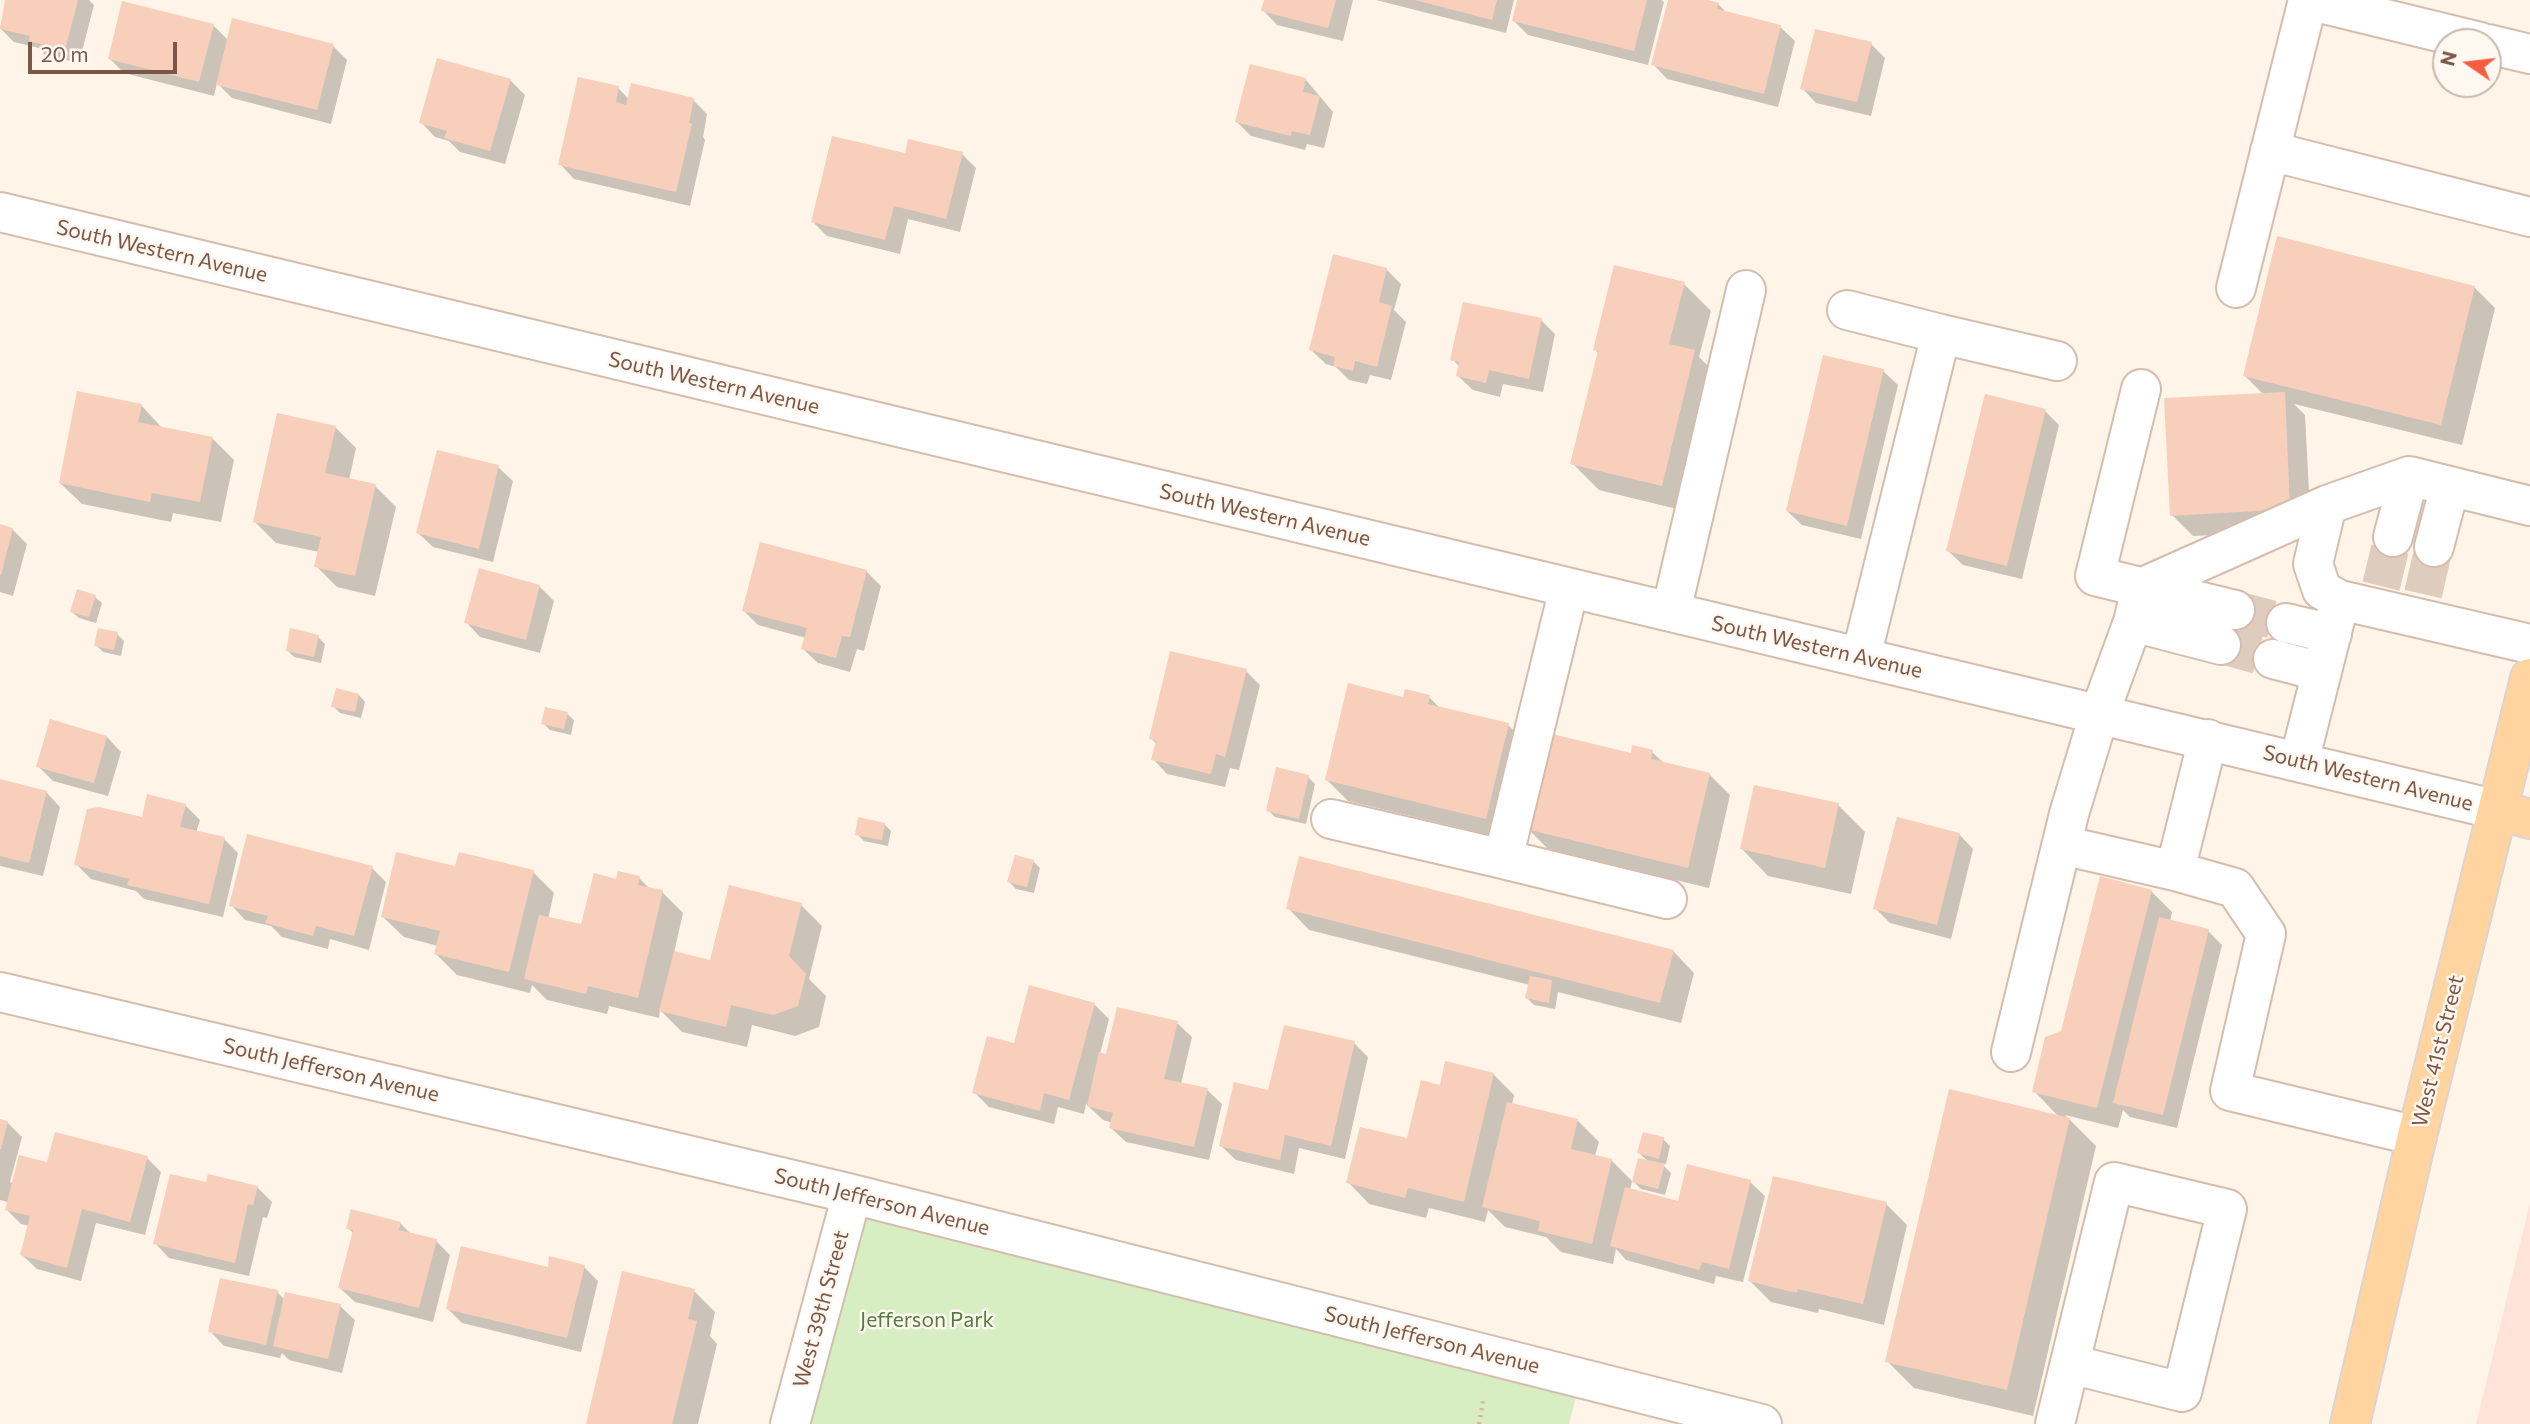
<!DOCTYPE html>
<style>
body{margin:0}
#map{position:relative;width:2530px;height:1424px;overflow:hidden;background:#fef4e7;font-family:Commissioner,sans-serif}
canvas{display:block}
.north{position:absolute;left:2432px;top:28px;width:70px;height:70px;box-sizing:border-box;background:#fff8f0;border:2px solid #cbb8ad;border-radius:50%;rotate:284deg;font-size:19px;font-weight:700;line-height:28px;text-align:center;color:#7c5748}
.north::after{content:'';display:block;margin:auto;width:24px;height:32px;background:#f55d40;clip-path:polygon(50% 0,100% 100%,50% 72%,0 100%)}
.scale{position:absolute;left:28px;top:42px;width:149px;height:32px;box-sizing:border-box;border:4px solid #7c5748;border-top:0;padding-left:9px;font-size:21px;line-height:24px;white-space:nowrap;color:#7c5748;-webkit-text-stroke:5px #fff8f0;paint-order:stroke}
</style>
<div id="map">
<canvas width="2530" height="1424"></canvas>
<div class="north">N</div>
<div class="scale">20 m</div>
</div>
<script>
const ctx = document.querySelector('canvas').getContext('2d');
ctx.lineJoin = 'round';
function paint(path, color) { ctx.fillStyle = color; ctx.fill(path, 'evenodd'); }
function strokePath(path, color, width, dash) { ctx.strokeStyle = color; ctx.lineWidth = width; ctx.lineCap = dash ? 'butt' : 'round'; ctx.setLineDash(dash || []); ctx.stroke(path); }
function write(font, color, halo, rows, align = 'center') {
  ctx.font = font + ' Commissioner,sans-serif'; ctx.lineWidth = 5; ctx.setLineDash([]); ctx.textBaseline = 'middle'; ctx.strokeStyle = halo; ctx.fillStyle = color; for (const [text, x, y, turn = 0] of rows) {
    ctx.save(); ctx.translate(x, y); ctx.rotate((+turn || 0) * Math.PI / 180); ctx.textAlign = isNaN(turn) ? turn : align; if (halo) ctx.strokeText(text, 0, 0); ctx.fillText(text, 0, 0); ctx.restore();
  }
}
paint(new Path2D(`
 M 2530,1203 L 2530,1424 L 2476,1424 Z`), '#ffe3db');
paint(new Path2D(`
 M 852,1194 L 1581,1378 L 1569,1424 L 790,1424 Z`), '#d7eec3');
paint(new Path2D(`
 M 7,0 L 89,0 L 94,5 L 79,63 L 45,55 L 39,48 L 14,42 L 0,28 Z
 M 1265,0 L 1353,0 L 1343,41 L 1277,25 L 1263,10 Z
 M 1376,0 L 1514,0 L 1506,33 Z
 M 1519,0 L 1661,0 L 1664,2 L 1648,65 L 1528,35 L 1514,21 Z
 M 1670,0 L 1700,0 L 1718,4 L 1727,13 L 1780,27 L 1795,41 L 1778,107 L 1667,79 L 1653,64 Z
 M 213,25 L 229,41 L 333,46 L 347,60 L 331,124 L 232,98 L 217,83 L 214,96 L 124,73 L 110,59 Z
 M 1871,44 L 1885,58 L 1871,116 L 1816,103 L 1802,88 Z
 M 510,80 L 525,95 L 505,164 L 460,152 L 449,141 L 435,137 L 421,122 Z
 M 1306,80 L 1333,112 L 1324,148 L 1307,144 L 1305,150 L 1251,136 L 1237,122 Z
 M 618,88 L 629,99 L 693,100 L 707,114 L 703,137 L 705,140 L 690,206 L 574,179 L 560,164 Z
 M 962,154 L 976,168 L 960,232 L 908,219 L 900,254 L 827,236 L 813,222 L 906,155 Z
 M 1386,269 L 1401,284 L 1394,310 L 1406,322 L 1391,380 L 1370,375 L 1367,384 L 1349,380 L 1336,367 L 1326,364 L 1311,350 Z
 M 1684,284 L 1711,311 L 1699,357 L 1721,379 L 1689,512 L 1599,490 L 1572,463 L 1599,354 L 1595,350 Z
 M 2474,287 L 2495,308 L 2462,445 L 2294,404 L 2305,415 L 2311,530 L 2193,536 L 2172,515 L 2264,395 L 2245,376 Z
 M 1541,320 L 1555,334 L 1543,392 L 1503,384 L 1500,397 L 1473,390 L 1458,376 L 1460,367 L 1452,359 Z
 M 1883,371 L 1898,385 L 1861,539 L 1802,525 L 1787,511 Z
 M 141,405 L 162,428 L 213,439 L 234,460 L 221,522 L 173,513 L 171,522 L 82,504 L 60,483 Z
 M 2045,411 L 2059,425 L 2022,579 L 1963,565 L 1948,551 Z
 M 335,427 L 356,448 L 349,480 L 375,486 L 396,507 L 375,596 L 337,587 L 316,566 L 319,552 L 276,543 L 255,522 Z
 M 498,467 L 513,481 L 493,562 L 433,547 L 418,533 Z
 M 0,526 L 12,529 L 27,544 L 13,596 L 0,592 Z
 M 866,571 L 881,586 L 864,651 L 857,649 L 850,672 L 818,663 L 803,649 L 806,638 L 758,625 L 744,611 Z
 M 539,586 L 554,601 L 540,653 L 480,637 L 466,622 Z
 M 95,597 L 102,603 L 96,623 L 79,618 L 72,612 Z
 M 117,634 L 124,641 L 121,656 L 103,652 L 96,645 Z
 M 318,637 L 325,644 L 321,663 L 294,657 L 287,650 Z
 M 1246,671 L 1260,685 L 1239,770 L 1230,768 L 1225,787 L 1167,774 L 1153,759 L 1157,744 L 1150,738 Z
 M 359,695 L 365,702 L 361,718 L 340,713 L 333,706 Z
 M 1429,697 L 1441,709 L 1508,725 L 1529,746 L 1507,839 L 1348,801 L 1327,780 L 1404,699 Z
 M 567,714 L 574,720 L 571,735 L 550,730 L 543,723 Z
 M 107,737 L 121,752 L 108,796 L 53,781 L 38,766 Z
 M 1652,752 L 1665,764 L 1709,774 L 1730,795 L 1709,888 L 1549,850 L 1528,829 L 1632,755 Z
 M 1308,777 L 1315,784 L 1306,824 L 1275,817 L 1268,810 Z
 M 0,781 L 46,792 L 60,807 L 43,876 L 0,866 Z
 M 185,805 L 200,820 L 196,833 L 224,839 L 238,853 L 223,917 L 144,899 L 136,891 L 91,879 L 76,864 L 143,820 Z
 M 1838,805 L 1865,832 L 1851,894 L 1768,876 L 1742,849 Z
 M 884,824 L 891,831 L 888,846 L 864,841 L 857,834 Z
 M 1959,834 L 1973,849 L 1951,939 L 1890,923 L 1875,908 Z
 M 1033,861 L 1040,868 L 1034,893 L 1016,889 L 1009,882 Z
 M 372,868 L 386,882 L 369,950 L 330,939 L 328,949 L 282,937 L 271,926 L 245,920 L 231,905 Z
 M 457,869 L 533,872 L 554,893 L 548,919 L 582,927 L 617,881 L 639,878 L 650,889 L 662,892 L 683,913 L 674,953 L 711,963 L 801,905 L 822,926 L 809,979 L 826,996 L 819,1027 L 795,1036 L 752,1025 L 747,1047 L 682,1032 L 660,1010 L 659,1018 L 609,1006 L 607,1014 L 547,1000 L 532,985 L 530,993 L 457,975 L 436,954 L 438,946 L 404,937 L 382,916 Z
 M 2151,891 L 2172,912 L 2170,922 L 2208,931 L 2222,945 L 2177,1128 L 2130,1117 L 2123,1110 L 2118,1128 L 2065,1115 L 2096,1146 L 2033,1416 L 1914,1388 L 1887,1361 L 2059,1117 L 2034,1091 L 2063,1032 Z
 M 1288,908 L 1673,951 L 1694,973 L 1681,1023 L 1558,992 L 1555,1009 L 1534,1005 L 1527,998 L 1530,985 L 1309,930 Z
 M 1095,1005 L 1109,1019 L 1100,1054 L 1107,1056 L 1177,1023 L 1192,1037 L 1181,1084 L 1207,1090 L 1222,1104 L 1209,1160 L 1126,1142 L 1111,1128 L 1113,1123 L 1103,1120 L 1086,1104 L 1084,1114 L 1058,1107 L 1054,1124 L 989,1107 L 974,1092 L 1015,1045 Z
 M 1354,1043 L 1368,1057 L 1345,1159 L 1299,1148 L 1294,1174 L 1236,1160 L 1221,1146 L 1270,1092 Z
 M 1493,1074 L 1514,1095 L 1512,1105 L 1578,1121 L 1599,1142 L 1595,1156 L 1611,1160 L 1632,1181 L 1630,1190 L 1679,1203 L 1750,1182 L 1765,1196 L 1743,1282 L 1716,1276 L 1714,1284 L 1626,1260 L 1616,1249 L 1613,1264 L 1561,1252 L 1546,1237 L 1505,1227 L 1488,1210 L 1485,1222 L 1429,1208 L 1426,1218 L 1369,1204 L 1348,1182 L 1408,1140 L 1441,1087 Z
 M 0,1121 L 7,1122 L 22,1137 L 10,1182 L 13,1183 L 49,1164 L 147,1158 L 161,1172 L 145,1235 L 96,1223 L 81,1281 L 37,1269 L 22,1255 L 30,1226 L 21,1224 L 6,1209 L 8,1202 L 0,1200 Z
 M 1663,1139 L 1670,1146 L 1666,1164 L 1661,1163 L 1671,1173 L 1665,1195 L 1641,1189 L 1634,1182 L 1649,1162 L 1639,1153 Z
 M 207,1185 L 257,1187 L 272,1202 L 267,1218 L 263,1217 L 249,1276 L 169,1258 L 155,1243 Z
 M 1886,1204 L 1907,1225 L 1884,1325 L 1819,1309 L 1818,1313 L 1771,1302 L 1750,1281 Z
 M 400,1223 L 412,1235 L 436,1241 L 450,1255 L 433,1322 L 355,1302 L 340,1288 L 354,1234 L 348,1228 Z
 M 584,1267 L 598,1281 L 581,1352 L 462,1323 L 448,1309 L 549,1269 Z
 M 694,1291 L 715,1312 L 710,1336 L 717,1344 L 698,1424 L 587,1424 Z
 M 277,1292 L 285,1300 L 340,1306 L 355,1320 L 342,1373 L 289,1360 L 282,1353 L 280,1358 L 224,1346 L 210,1331 Z`), '#0003');
paint(new Path2D(`
 M 5,0 L 78,0 L 65,50 L 29,41 L 30,36 L 0,29 Z
 M 1264,0 L 1336,0 L 1328,28 L 1261,11 Z
 M 1415,0 L 1497,0 L 1492,20 Z
 M 1517,0 L 1647,0 L 1634,51 L 1512,21 Z
 M 1668,0 L 1708,0 L 1719,3 L 1717,9 L 1781,25 L 1764,94 L 1651,65 Z
 M 122,1 L 214,24 L 199,82 L 108,59 Z
 M 232,18 L 334,44 L 317,110 L 216,85 Z
 M 1815,29 L 1872,42 L 1857,102 L 1800,89 Z
 M 437,58 L 511,79 L 490,151 L 444,138 L 447,131 L 419,123 Z
 M 1250,64 L 1306,78 L 1303,92 L 1320,96 L 1310,135 L 1292,131 L 1291,136 L 1235,122 Z
 M 578,77 L 619,86 L 616,102 L 626,105 L 631,83 L 694,98 L 689,123 L 692,124 L 676,192 L 558,165 Z
 M 832,136 L 905,153 L 908,139 L 963,152 L 946,219 L 894,206 L 885,240 L 811,222 Z
 M 2277,236 L 2475,286 L 2441,425 L 2243,376 Z
 M 1333,254 L 1387,268 L 1379,302 L 1392,306 L 1377,367 L 1355,361 L 1353,371 L 1333,366 L 1335,357 L 1309,350 Z
 M 1614,265 L 1685,282 L 1669,344 L 1695,350 L 1662,486 L 1570,464 L 1598,351 L 1593,350 Z
 M 1463,302 L 1542,318 L 1529,379 L 1489,370 L 1486,383 L 1456,376 L 1459,362 L 1450,360 Z
 M 1823,355 L 1884,369 L 1847,526 L 1786,511 Z
 M 77,391 L 142,404 L 138,422 L 213,437 L 200,502 L 152,493 L 150,502 L 59,483 Z
 M 2285,392 L 2290,509 L 2170,516 L 2164,398 Z
 M 1985,394 L 2046,409 L 2007,566 L 1946,551 Z
 M 277,413 L 336,426 L 325,473 L 376,484 L 355,576 L 314,567 L 321,537 L 253,522 Z
 M 437,450 L 499,465 L 479,549 L 416,533 Z
 M 0,524 L 13,528 L 1,575 L 0,575 Z
 M 760,542 L 867,570 L 850,637 L 842,636 L 836,658 L 801,649 L 807,628 L 742,611 Z
 M 479,568 L 540,585 L 526,640 L 464,623 Z
 M 77,589 L 96,595 L 89,617 L 70,612 Z
 M 98,628 L 118,632 L 114,650 L 94,646 Z
 M 290,628 L 319,635 L 314,657 L 286,651 Z
 M 1170,651 L 1247,669 L 1225,757 L 1216,754 L 1211,774 L 1151,760 L 1156,741 L 1149,739 Z
 M 1348,683 L 1403,697 L 1405,689 L 1430,695 L 1428,704 L 1509,723 L 1486,819 L 1325,780 Z
 M 336,688 L 359,694 L 355,712 L 331,707 Z
 M 545,707 L 568,712 L 564,729 L 541,724 Z
 M 50,719 L 107,736 L 94,783 L 36,767 Z
 M 1548,733 L 1631,753 L 1632,745 L 1653,750 L 1651,759 L 1710,773 L 1688,868 L 1526,829 Z
 M 1276,767 L 1309,775 L 1299,819 L 1266,811 Z
 M 0,779 L 47,791 L 29,863 L 0,856 Z
 M 1754,785 L 1839,803 L 1825,868 L 1740,849 Z
 M 147,794 L 186,804 L 180,827 L 225,837 L 209,904 L 127,885 L 129,879 L 74,865 L 87,809 L 99,807 L 142,817 Z
 M 858,817 L 885,823 L 882,840 L 855,835 Z
 M 1897,817 L 1960,833 L 1937,925 L 1873,909 Z
 M 247,834 L 373,866 L 354,936 L 316,926 L 313,936 L 265,923 L 268,916 L 229,906 Z
 M 396,852 L 455,866 L 459,852 L 534,870 L 509,972 L 434,954 L 440,931 L 381,917 Z
 M 1015,855 L 1034,860 L 1027,887 L 1007,882 Z
 M 1299,856 L 1674,950 L 1660,1003 L 1286,909 Z
 M 618,871 L 640,876 L 638,885 L 663,890 L 638,998 L 588,986 L 586,994 L 524,979 L 539,915 L 581,924 L 594,873 L 616,879 Z
 M 2100,876 L 2152,890 L 2097,1108 L 2032,1092 L 2045,1037 L 2061,1031 Z
 M 729,885 L 802,903 L 789,956 L 806,974 L 798,1006 L 773,1015 L 731,1005 L 726,1027 L 659,1011 L 674,951 L 710,960 Z
 M 2159,917 L 2209,929 L 2163,1115 L 2113,1103 Z
 M 1530,976 L 1552,980 L 1549,1003 L 1525,998 Z
 M 1029,985 L 1095,1003 L 1069,1100 L 1044,1093 L 1040,1111 L 972,1093 L 987,1036 L 1014,1043 Z
 M 1117,1007 L 1178,1021 L 1164,1079 L 1208,1088 L 1194,1147 L 1109,1128 L 1113,1113 L 1087,1106 L 1099,1052 L 1106,1054 Z
 M 1284,1025 L 1355,1041 L 1331,1146 L 1285,1135 L 1280,1160 L 1219,1146 L 1234,1082 L 1268,1090 Z
 M 1445,1061 L 1494,1073 L 1464,1202 L 1408,1188 L 1405,1198 L 1346,1183 L 1360,1127 L 1407,1138 L 1421,1080 L 1440,1085 Z
 M 1949,1089 L 2070,1118 L 2007,1390 L 1885,1362 Z
 M 1507,1102 L 1578,1119 L 1571,1149 L 1612,1159 L 1592,1244 L 1538,1231 L 1540,1221 L 1482,1207 Z
 M 0,1119 L 8,1121 L 1,1149 L 0,1149 Z
 M 55,1132 L 148,1156 L 130,1222 L 82,1209 L 67,1268 L 20,1255 L 30,1216 L 5,1210 L 19,1155 L 47,1162 Z
 M 1643,1132 L 1664,1137 L 1659,1159 L 1637,1153 Z
 M 1638,1158 L 1665,1164 L 1658,1189 L 1632,1182 Z
 M 1687,1164 L 1751,1180 L 1729,1269 L 1702,1262 L 1699,1270 L 1610,1246 L 1625,1187 L 1678,1201 Z
 M 170,1174 L 206,1182 L 208,1174 L 258,1186 L 253,1205 L 248,1204 L 235,1263 L 153,1244 Z
 M 1773,1176 L 1887,1202 L 1863,1304 L 1798,1289 L 1797,1293 L 1748,1281 Z
 M 351,1209 L 401,1222 L 399,1230 L 437,1239 L 419,1308 L 338,1288 L 353,1230 L 346,1229 Z
 M 461,1246 L 548,1267 L 549,1256 L 585,1265 L 567,1338 L 446,1309 Z
 M 622,1271 L 695,1289 L 688,1319 L 697,1321 L 672,1424 L 586,1424 Z
 M 220,1278 L 278,1290 L 266,1345 L 208,1332 Z
 M 285,1292 L 341,1304 L 328,1359 L 273,1346 Z`), '#f7cfbb');
strokePath(new Path2D(`
 M 2381,586 L 2393,537
 M 2423,594 L 2434,547
 M 2235,610 L 2286,623
 M 2221,645 L 2273,659`), '#decdbf', 38, [38, 19]);
const minor = new Path2D(`
 M 2308,0 L 2480,42
 M 2488,44 L 2530,54
 M 2270,151 L 2530,217
 M 0,212 L 2498,810
 M 2236,288 L 2308,0
 M 1847,310 L 1941,334
 M 2141,389 L 2095,576 L 2235,610
 M 2327,505 L 2313,564 L 2322,590 L 2340,600
 M 2393,537 L 2409,476
 M 2434,547 L 2450,486
 M 1569,588 L 1503,859 L 1667,899
 M 2141,588 L 2327,505 L 2409,476 L 2530,506
 M 1671,612 L 1746,290
 M 2133,622 L 2221,645
 M 2286,623 L 2332,634
 M 1861,657 L 1941,334 L 2057,361
 M 2273,659 L 2322,672
 M 2299,762 L 2340,600 L 2530,644
 M 1331,819 L 1503,859
 M 2062,845 L 2175,871 L 2235,888 L 2266,934 L 2230,1091 L 2417,1136
 M 2175,871 L 2208,739
 M 0,992 L 852,1194 L 1762,1424
 M 2011,1052 L 2069,814 L 2099,715 L 2133,622 L 2141,588
 M 790,1424 L 852,1194
 M 2055,1424 L 2114,1182 L 2227,1209 L 2182,1392 L 2070,1364`);
const major = new Path2D(`
 M 2498,810 L 2530,819
 M 2350,1424 L 2417,1136 L 2530,678`);
strokePath(minor, '#d5bdae', 42);
strokePath(major, '#ddd3cf', 42);
strokePath(new Path2D(`
 M 1479,1424 L 1483,1401`), '#ddb29e', 4.5, [2, 5]);
strokePath(minor, '#fff', 38);
strokePath(major, '#ffd49e', 38);
write('21px', '#7c5748', '#fff8f0', [
 ["South Western Avenue",162,251,13],
 ["South Western Avenue",714,383,13],
 ["South Western Avenue",1265,515,13],
 ["South Western Avenue",1817,647,13],
 ["South Western Avenue",2368,778,14],
 ["West 41st Street",2438,1051,-76],
 ["South Jefferson Avenue",331,1070,13],
 ["South Jefferson Avenue",882,1202,14],
 ["West 39th Street",821,1309,-75],
 ["South Jefferson Avenue",1432,1340,14]
]);
write('21px', '#527d3c', '#fff8f0', [
 ["Jefferson Park",927,1320]
]);
</script>
